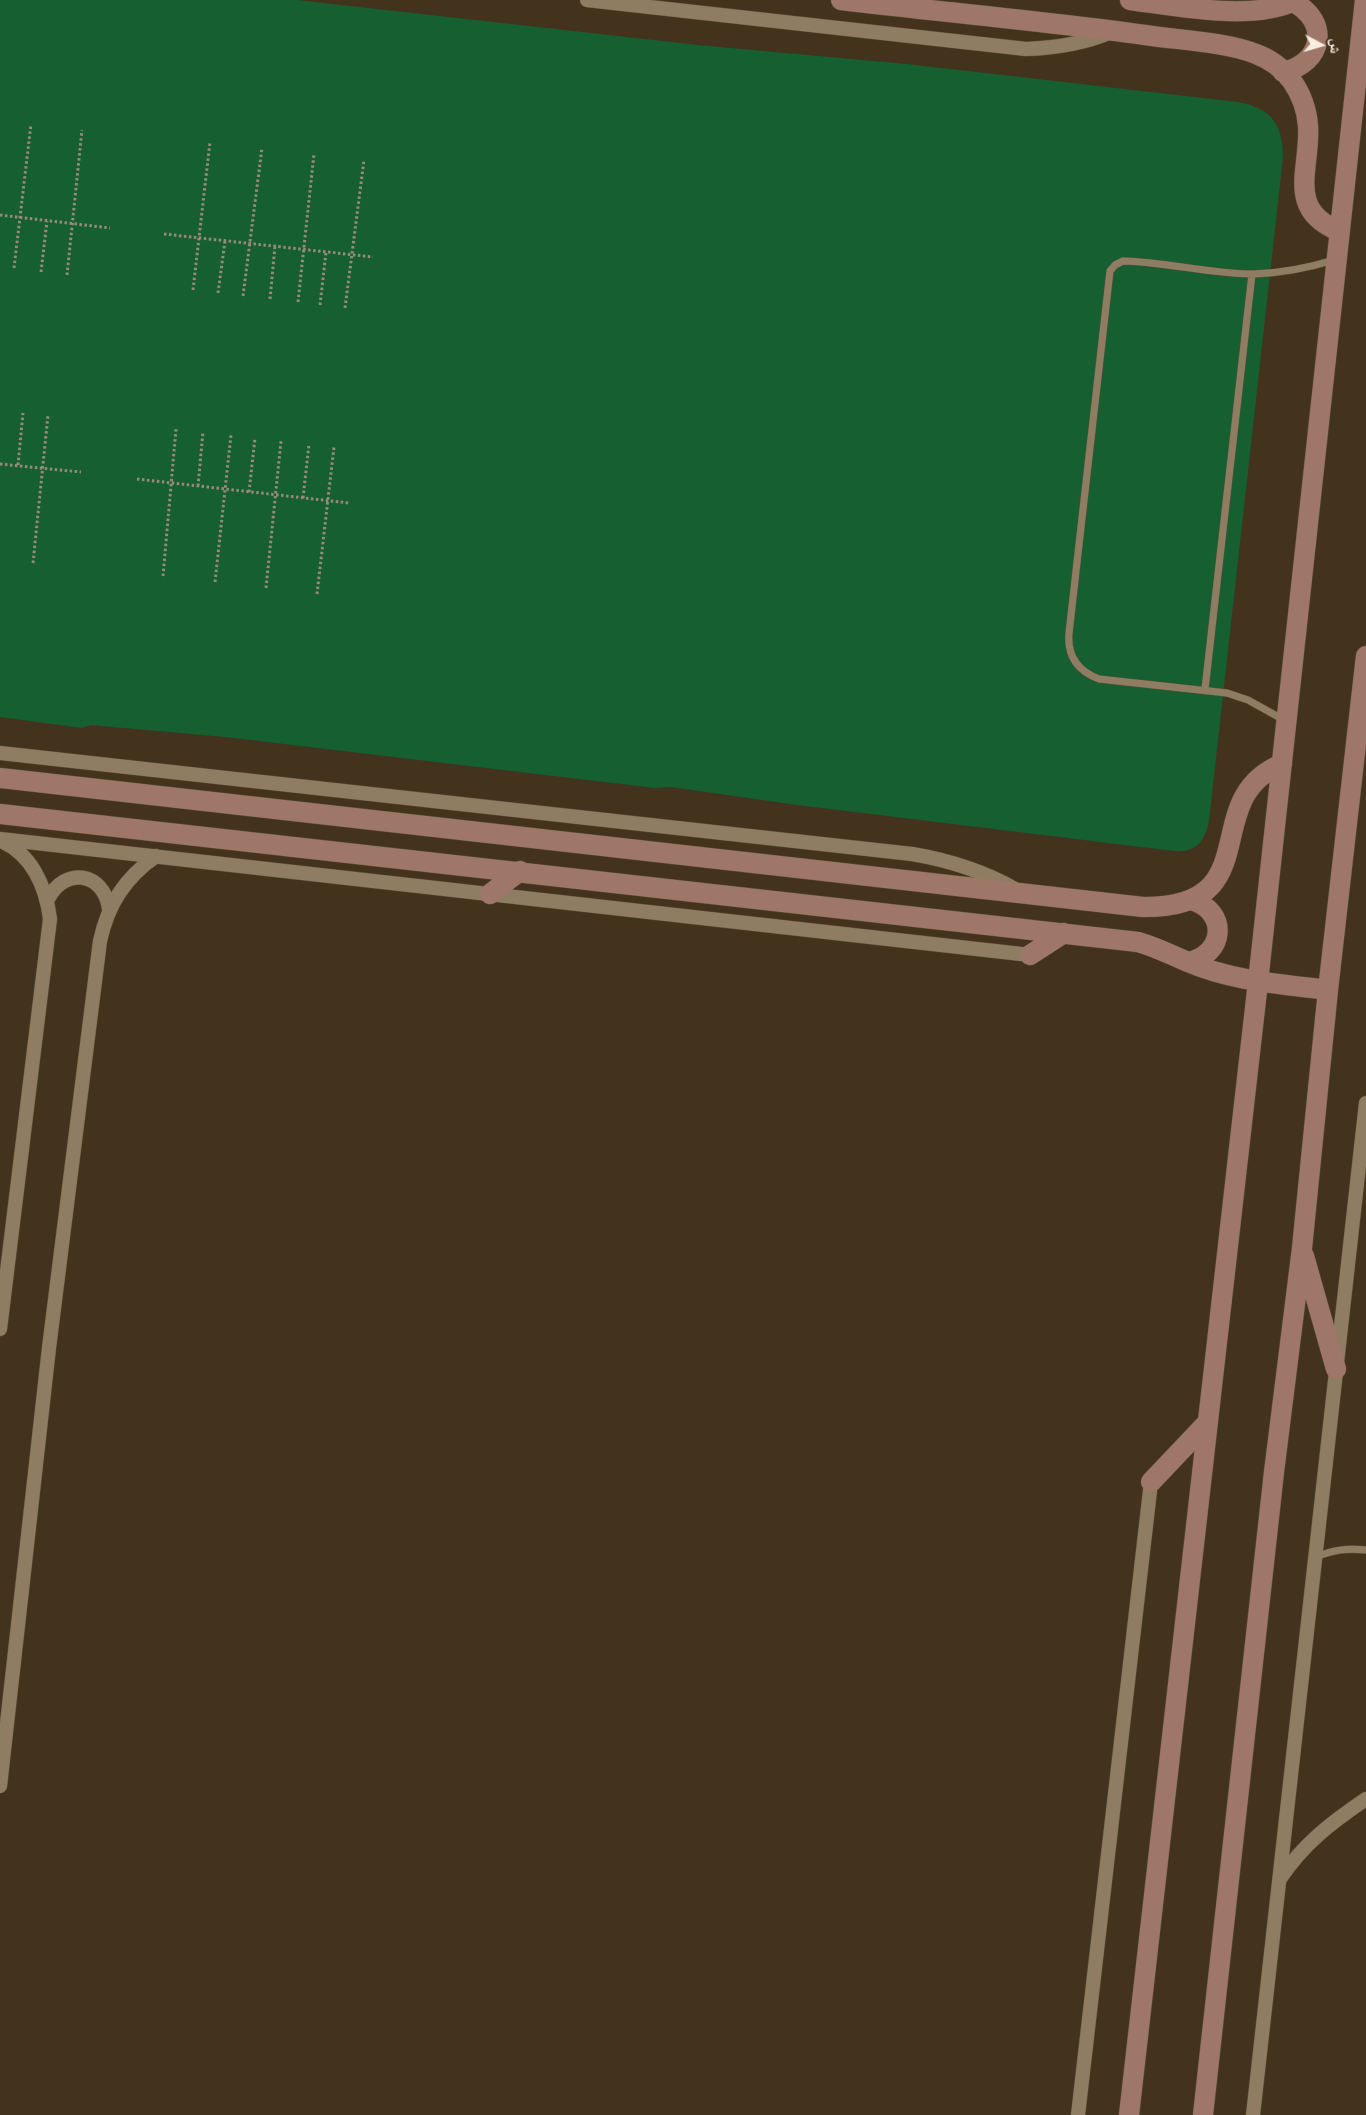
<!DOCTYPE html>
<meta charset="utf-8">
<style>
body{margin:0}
#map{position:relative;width:1366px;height:2115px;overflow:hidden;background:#43331c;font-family:Jost,"Noto Naskh Arabic",sans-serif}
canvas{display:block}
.north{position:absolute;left:1296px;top:20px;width:50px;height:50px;-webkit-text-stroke:4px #43331c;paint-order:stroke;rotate:96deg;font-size:14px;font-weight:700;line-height:20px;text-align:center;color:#f7eee0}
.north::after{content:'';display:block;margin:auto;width:18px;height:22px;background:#f7eee0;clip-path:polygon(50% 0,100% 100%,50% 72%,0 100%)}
</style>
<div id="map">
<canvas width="1366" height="2115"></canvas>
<div class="north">ش</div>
</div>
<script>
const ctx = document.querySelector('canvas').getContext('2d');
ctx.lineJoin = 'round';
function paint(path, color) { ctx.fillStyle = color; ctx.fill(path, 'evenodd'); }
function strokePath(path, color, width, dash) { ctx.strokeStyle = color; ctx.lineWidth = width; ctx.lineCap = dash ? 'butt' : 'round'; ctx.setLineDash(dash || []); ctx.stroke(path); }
paint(new Path2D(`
 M 0,0 L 297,0 L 698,45 L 907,64 L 1238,102 C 1271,108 1283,124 1283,157 L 1209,821 C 1205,842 1195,853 1174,851 L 797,805 L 671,787 L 655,788 L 225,737 L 90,725 L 82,728 L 0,717 Z`), '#155f30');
const lane = new Path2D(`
 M 1205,689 L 1252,274
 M 1284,720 L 1248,700 L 1227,693 L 1099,679 C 1078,671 1067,656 1069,633 L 1110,271 L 1115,265 L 1123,261 C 1166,262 1210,274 1254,274 C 1282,273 1308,268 1334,260
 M 1316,1557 C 1333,1550 1347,1548 1366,1550`);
const street = new Path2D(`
 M 587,0 L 1026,49 C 1056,48 1083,44 1111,32
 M 0,753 L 912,854 C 948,860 983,871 1015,889
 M 0,839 L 1030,955
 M 48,899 C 65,866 104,872 109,909
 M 0,1329 L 50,919 C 46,887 32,854 1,841
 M 0,1786 L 49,1348 L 100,941 C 108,904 125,878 156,856
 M 1280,1879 C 1303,1844 1332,1822 1366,1799
 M 1078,2115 L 1151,1482
 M 1253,2115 L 1366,1103`);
const secondary = new Path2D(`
 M 841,0 C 942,12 1044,21 1145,35 C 1177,40 1227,42 1256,54 C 1270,59 1283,69 1292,81 C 1301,94 1307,111 1308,126 C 1311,168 1285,209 1339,231
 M 1130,0 C 1176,6 1255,22 1296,0
 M 1283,72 C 1324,63 1330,21 1293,2
 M 0,778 L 1143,907 C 1271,908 1196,799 1282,764
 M 0,814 L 1138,942 C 1156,947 1171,955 1188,962 C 1232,981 1281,984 1328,990
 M 490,894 L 520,871
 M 1030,955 L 1064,933
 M 1188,962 C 1225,955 1229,911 1191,900
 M 1304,1256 L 1336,1369
 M 1151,1482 L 1207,1423
 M 1129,2115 L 1258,982 L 1365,0
 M 1203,2115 L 1274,1472 L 1302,1248 L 1328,990 L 1366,656`);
strokePath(lane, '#5f523d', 8);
strokePath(street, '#5f523d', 15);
strokePath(secondary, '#5f523d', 21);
strokePath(new Path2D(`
 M 0,215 L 110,228
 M 164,234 L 373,257
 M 14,268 L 31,124
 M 41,272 L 47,221
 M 67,275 L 82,130
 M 193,290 L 210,142
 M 218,293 L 225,241
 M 243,296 L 262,148
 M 270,299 L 275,246
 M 298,302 L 314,154
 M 320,305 L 326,252
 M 345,308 L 364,160
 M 0,464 L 81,472
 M 18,465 L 23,413
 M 137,479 L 349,503
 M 198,486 L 203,432
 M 249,492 L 255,438
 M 303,498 L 309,444
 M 33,563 L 48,415
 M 163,576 L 176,429
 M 215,582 L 231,435
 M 266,588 L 281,441
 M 317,594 L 334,447`), '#978a77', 3, [2.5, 2.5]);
strokePath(lane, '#8e7d63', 7);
strokePath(street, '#8e7d63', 14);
strokePath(secondary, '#9f7768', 20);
</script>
